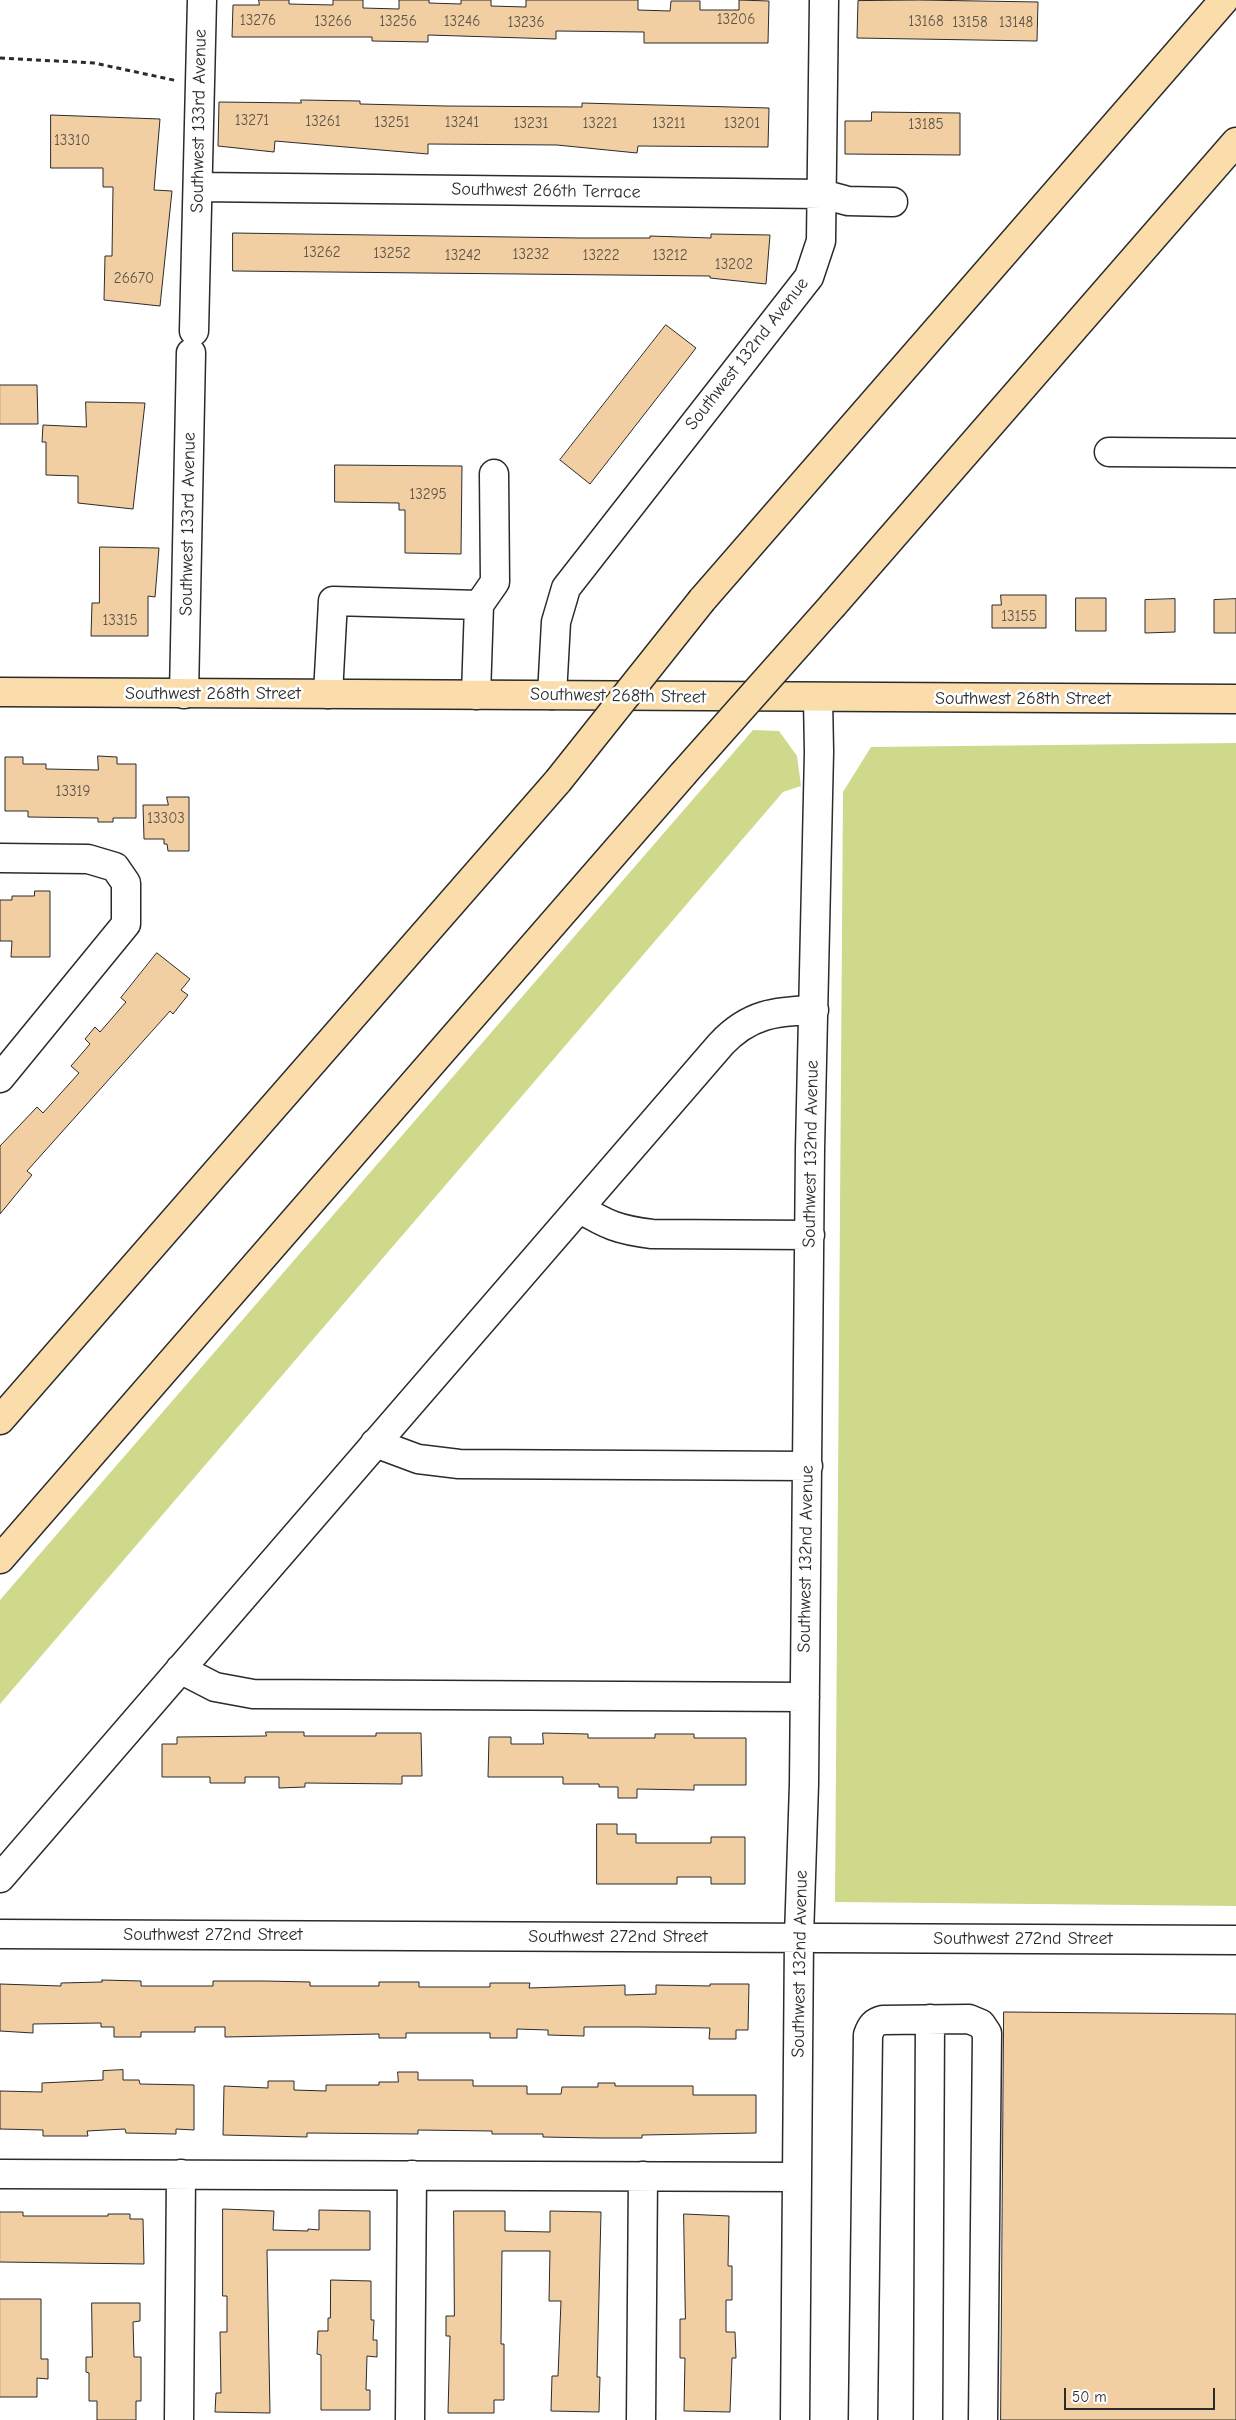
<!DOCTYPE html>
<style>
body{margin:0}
#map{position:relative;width:1236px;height:2420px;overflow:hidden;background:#fff;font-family:"Comic Neue",sans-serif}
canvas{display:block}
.scale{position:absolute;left:1064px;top:2388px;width:151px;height:22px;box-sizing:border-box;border:2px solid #2b2b2b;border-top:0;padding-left:6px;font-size:15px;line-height:18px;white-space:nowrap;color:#2b2b2b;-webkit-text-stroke:4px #fff;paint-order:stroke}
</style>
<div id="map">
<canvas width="1236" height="2420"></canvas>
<div class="scale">50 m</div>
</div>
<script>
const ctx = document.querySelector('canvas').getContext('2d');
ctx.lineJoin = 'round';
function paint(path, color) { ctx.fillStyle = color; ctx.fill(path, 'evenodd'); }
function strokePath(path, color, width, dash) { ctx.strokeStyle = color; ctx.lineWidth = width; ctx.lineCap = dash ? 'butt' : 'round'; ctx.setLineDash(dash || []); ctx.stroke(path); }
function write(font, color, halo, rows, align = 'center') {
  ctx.font = font + ' "Comic Neue",sans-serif'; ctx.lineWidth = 5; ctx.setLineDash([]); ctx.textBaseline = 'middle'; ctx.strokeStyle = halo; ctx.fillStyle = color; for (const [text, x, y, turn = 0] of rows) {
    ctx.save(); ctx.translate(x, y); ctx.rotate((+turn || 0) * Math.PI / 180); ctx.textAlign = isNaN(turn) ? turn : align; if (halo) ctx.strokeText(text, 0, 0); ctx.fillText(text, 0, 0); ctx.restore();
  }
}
paint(new Path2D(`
 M 753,730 L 779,731 L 797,756 L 801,786 L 783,792 L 0,1704 L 0,1600 Z
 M 1236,743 L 1236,1906 L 835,1902 L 843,792 L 871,747 Z`), '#ced98c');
const building = new Path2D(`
 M 259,0 L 289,0 L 289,4 L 333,5 L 333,0 L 363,0 L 363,8 L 399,9 L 399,0 L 429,0 L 429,3 L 461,4 L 461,0 L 491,0 L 491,6 L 526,7 L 526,0 L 638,0 L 638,10 L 670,11 L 671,1 L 700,1 L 700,10 L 739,10 L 739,0 L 769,1 L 768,43 L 644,43 L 644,32 L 556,31 L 556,39 L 428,35 L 428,42 L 372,41 L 372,37 L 232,37 L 233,5 L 259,5 Z
 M 920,0 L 1038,2 L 1037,41 L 857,38 L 858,1 Z
 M 301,100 L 360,101 L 360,104 L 446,106 L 582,107 L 582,103 L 769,108 L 768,147 L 638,146 L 637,153 L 557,145 L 428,144 L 428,154 L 275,141 L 274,152 L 218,146 L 219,102 L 301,103 Z
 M 872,112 L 960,113 L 960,155 L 845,154 L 845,121 L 871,121 Z
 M 51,115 L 160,119 L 154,190 L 172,191 L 160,306 L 104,300 L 105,256 L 112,256 L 113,187 L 103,187 L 103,168 L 51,168 Z
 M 233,233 L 580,238 L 650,238 L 650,236 L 711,238 L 711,234 L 770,235 L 766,284 L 710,278 L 710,276 L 233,271 Z
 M 666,325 L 696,348 L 590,484 L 560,460 Z
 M 0,385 L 37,385 L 38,424 L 0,424 Z
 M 86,402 L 145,403 L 133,509 L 78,503 L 78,476 L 46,475 L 46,442 L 42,442 L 43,425 L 86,427 Z
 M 335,465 L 462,466 L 461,554 L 405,553 L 405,510 L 399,510 L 399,503 L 335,502 Z
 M 100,547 L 159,548 L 155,597 L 148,596 L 148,636 L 91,636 L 92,603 L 99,603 Z
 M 1001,595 L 1046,595 L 1046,628 L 992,628 L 992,605 L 1001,605 Z
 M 1076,598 L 1106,598 L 1106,631 L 1076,631 Z
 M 1175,599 L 1175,632 L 1145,633 L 1145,600 Z
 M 1236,599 L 1236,633 L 1214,633 L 1214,600 Z
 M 98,756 L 117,757 L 117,764 L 136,764 L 136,818 L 113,818 L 113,822 L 98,822 L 98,818 L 28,817 L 28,811 L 5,811 L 5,757 L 23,757 L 23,764 L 46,764 L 46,769 L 98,770 Z
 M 167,797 L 189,797 L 189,851 L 168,851 L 167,844 L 164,844 L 164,839 L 144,839 L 143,805 L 168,805 Z
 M 35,891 L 50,891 L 50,957 L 11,957 L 12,941 L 0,941 L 0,900 L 12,900 L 12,896 L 34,896 Z
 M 157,953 L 190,979 L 181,990 L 188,995 L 173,1014 L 170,1011 L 27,1171 L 32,1175 L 0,1214 L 0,1146 L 37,1107 L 43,1113 L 79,1073 L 71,1066 L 90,1044 L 85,1039 L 95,1027 L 100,1032 L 126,1002 L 121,998 Z
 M 266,1732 L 304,1732 L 304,1736 L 376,1736 L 376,1733 L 421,1733 L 422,1776 L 402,1776 L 402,1784 L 305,1783 L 305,1787 L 279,1788 L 279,1777 L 245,1777 L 245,1783 L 210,1783 L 210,1777 L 162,1777 L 162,1744 L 177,1744 L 177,1737 L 266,1736 Z
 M 543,1733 L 588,1734 L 588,1738 L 655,1738 L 655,1734 L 694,1734 L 694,1738 L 746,1738 L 746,1785 L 694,1785 L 694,1790 L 637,1789 L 637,1798 L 618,1798 L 618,1787 L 599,1787 L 599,1784 L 563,1784 L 563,1777 L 488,1777 L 489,1737 L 511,1737 L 511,1744 L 543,1744 Z
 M 597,1824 L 617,1824 L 617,1834 L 636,1834 L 636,1843 L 711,1843 L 711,1837 L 745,1837 L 745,1884 L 711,1884 L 711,1877 L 677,1877 L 677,1884 L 597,1884 Z
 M 102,1980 L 141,1981 L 141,1986 L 213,1986 L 213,1981 L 265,1981 L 310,1982 L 310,1986 L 379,1986 L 379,1982 L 419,1982 L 419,1987 L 490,1987 L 490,1983 L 530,1983 L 529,1988 L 625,1985 L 625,1995 L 656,1994 L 656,1985 L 710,1986 L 710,1984 L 749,1984 L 748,2030 L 736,2030 L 736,2039 L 709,2039 L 710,2028 L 641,2027 L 584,2027 L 584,2036 L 548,2035 L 548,2030 L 517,2029 L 517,2038 L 490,2038 L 490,2033 L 406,2033 L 406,2038 L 379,2038 L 379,2034 L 225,2037 L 225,2027 L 195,2027 L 195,2032 L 141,2032 L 141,2037 L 114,2037 L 114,2027 L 101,2027 L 101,2023 L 33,2024 L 33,2033 L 0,2031 L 0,1984 L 61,1986 L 61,1983 L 102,1982 Z
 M 1004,2012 L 1236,2014 L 1236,2420 L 1001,2420 Z
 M 123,2070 L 123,2080 L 139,2080 L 140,2084 L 194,2085 L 194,2130 L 176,2129 L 176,2134 L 126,2133 L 125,2129 L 87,2131 L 88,2136 L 43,2136 L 43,2130 L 0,2129 L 0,2091 L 42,2092 L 42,2083 L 103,2080 L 103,2071 Z
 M 398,2072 L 418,2072 L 418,2080 L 473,2080 L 473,2086 L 527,2086 L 527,2094 L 561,2094 L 562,2087 L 598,2087 L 598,2083 L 615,2083 L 615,2086 L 693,2086 L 693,2095 L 756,2095 L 756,2133 L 642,2135 L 642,2138 L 598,2138 L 543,2137 L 543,2134 L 492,2134 L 492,2131 L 418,2130 L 418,2134 L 307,2133 L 307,2137 L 223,2135 L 224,2086 L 268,2088 L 268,2081 L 294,2081 L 294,2090 L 326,2091 L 326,2085 L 379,2085 L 379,2082 L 398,2082 Z
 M 223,2209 L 274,2211 L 273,2230 L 308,2231 L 308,2229 L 319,2230 L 319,2210 L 370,2211 L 370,2250 L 267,2250 L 270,2413 L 215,2412 L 216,2393 L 221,2393 L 220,2332 L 227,2332 L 227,2296 L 223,2296 Z
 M 454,2211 L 505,2211 L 505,2231 L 550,2232 L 550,2211 L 601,2212 L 597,2377 L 600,2377 L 599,2412 L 551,2411 L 552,2376 L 558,2376 L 561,2301 L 549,2301 L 550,2251 L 502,2251 L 501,2344 L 504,2344 L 504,2400 L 494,2400 L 494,2413 L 448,2413 L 450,2336 L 446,2336 L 446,2316 L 454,2316 Z
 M 0,2212 L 23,2212 L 23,2216 L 108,2216 L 108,2214 L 130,2214 L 130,2219 L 143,2219 L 144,2264 L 0,2262 Z
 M 684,2214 L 729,2216 L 728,2266 L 732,2266 L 732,2300 L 726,2300 L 726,2332 L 735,2332 L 736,2358 L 732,2358 L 730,2412 L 684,2411 L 685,2358 L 680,2358 L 680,2319 L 685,2319 Z
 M 331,2280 L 371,2281 L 371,2320 L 374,2320 L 373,2340 L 377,2340 L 377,2357 L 367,2356 L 366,2390 L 370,2390 L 370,2410 L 321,2410 L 321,2355 L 317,2354 L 318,2331 L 328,2331 L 328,2318 L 330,2318 Z
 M 0,2299 L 41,2299 L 41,2359 L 48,2359 L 48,2379 L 37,2378 L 37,2397 L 0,2397 Z
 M 92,2303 L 140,2303 L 140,2321 L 133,2322 L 134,2357 L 141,2357 L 141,2401 L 136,2401 L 136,2420 L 97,2420 L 97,2401 L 89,2401 L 89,2373 L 86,2372 L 86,2357 L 92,2357 Z`);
paint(building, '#f2cfa3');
strokePath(building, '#2b2b2b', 1);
const minor = new Path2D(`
 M 198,187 L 822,194 L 848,201 L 893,202
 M 194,331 L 202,0
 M 1109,452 L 1236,453
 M 479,605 L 495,582 L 494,474
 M 184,694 L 191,353
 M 328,694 L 333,601 L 479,605 L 476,695
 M 552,695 L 556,622 L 566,588 L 809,277 L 821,241 L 824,0
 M 0,858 L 88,859 L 115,867 L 126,883 L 126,924 L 0,1078
 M 579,1208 C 607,1225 619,1230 652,1234 L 810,1235
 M 375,1443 L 418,1459 L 459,1464 L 808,1466
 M 180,1669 L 215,1687 L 253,1694 L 805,1697
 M 0,1878 L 721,1044 C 749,1014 776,1011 814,1010
 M 0,1934 L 1236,1940
 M 0,2174 L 797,2177
 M 179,2420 L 181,2174
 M 410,2420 L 412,2175
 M 641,2420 L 643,2176
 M 795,2420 L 799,1937 L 804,1784 L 810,1149 L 819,752 L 818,698
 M 863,2420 L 868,2035 C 871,2026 874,2022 883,2020 L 969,2019 L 981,2024 L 987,2033 L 983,2420
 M 928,2420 L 930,2019`);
const major = new Path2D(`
 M 0,692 L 1236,699`);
const highway = new Path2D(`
 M 702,600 L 1224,0
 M 833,605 L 1236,142
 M 0,1420 L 558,781
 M 0,1559 L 683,774`);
strokePath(minor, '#2b2b2b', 31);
strokePath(major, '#2b2b2b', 31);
strokePath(highway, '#2b2b2b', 31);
strokePath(new Path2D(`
 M 0,58 L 94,63 L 178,81`), '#2b2b2b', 3, [5, 4]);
strokePath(minor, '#fff', 28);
strokePath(major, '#fbddab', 28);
strokePath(highway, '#fbddab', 28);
const highwayBridge = new Path2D(`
 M 683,774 L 833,605
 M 558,781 L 702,600`);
strokePath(highwayBridge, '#2b2b2b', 31, []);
strokePath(highwayBridge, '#fbddab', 28);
write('15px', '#5d5449', null, [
 ["13206",736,20],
 ["13276",258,21],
 ["13266",333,22],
 ["13256",398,22],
 ["13246",462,22],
 ["13168",926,22],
 ["13236",526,23],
 ["13158",970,23],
 ["13148",1016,23],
 ["13271",252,121],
 ["13261",323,122],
 ["13251",392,123],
 ["13241",462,123],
 ["13231",531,124],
 ["13221",600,124],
 ["13211",669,124],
 ["13201",742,124],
 ["13185",926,125],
 ["13310",72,141],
 ["13262",322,253],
 ["13252",392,254],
 ["13232",531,255],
 ["13242",463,256],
 ["13222",601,256],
 ["13212",670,256],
 ["13202",734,265],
 ["26670",134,279],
 ["13295",428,495],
 ["13155",1019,617],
 ["13315",120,621],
 ["13319",73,792],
 ["13303",166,819]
]);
write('18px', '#2b2b2b', '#fff', [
 ["Southwest 133rd Avenue",199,121,-89],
 ["Southwest 266th Terrace",546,191,1],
 ["Southwest 132nd Avenue",747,354,-52],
 ["Southwest 133rd Avenue",188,524,-89],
 ["Southwest 268th Street",213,694],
 ["Southwest 268th Street",618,696,1],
 ["Southwest 268th Street",1023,699],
 ["Southwest 132nd Avenue",811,1154,-89],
 ["Southwest 132nd Avenue",806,1559,-89],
 ["Southwest 272nd Street",213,1935],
 ["Southwest 272nd Street",618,1937],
 ["Southwest 272nd Street",1023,1939],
 ["Southwest 132nd Avenue",800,1964,-89]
]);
</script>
